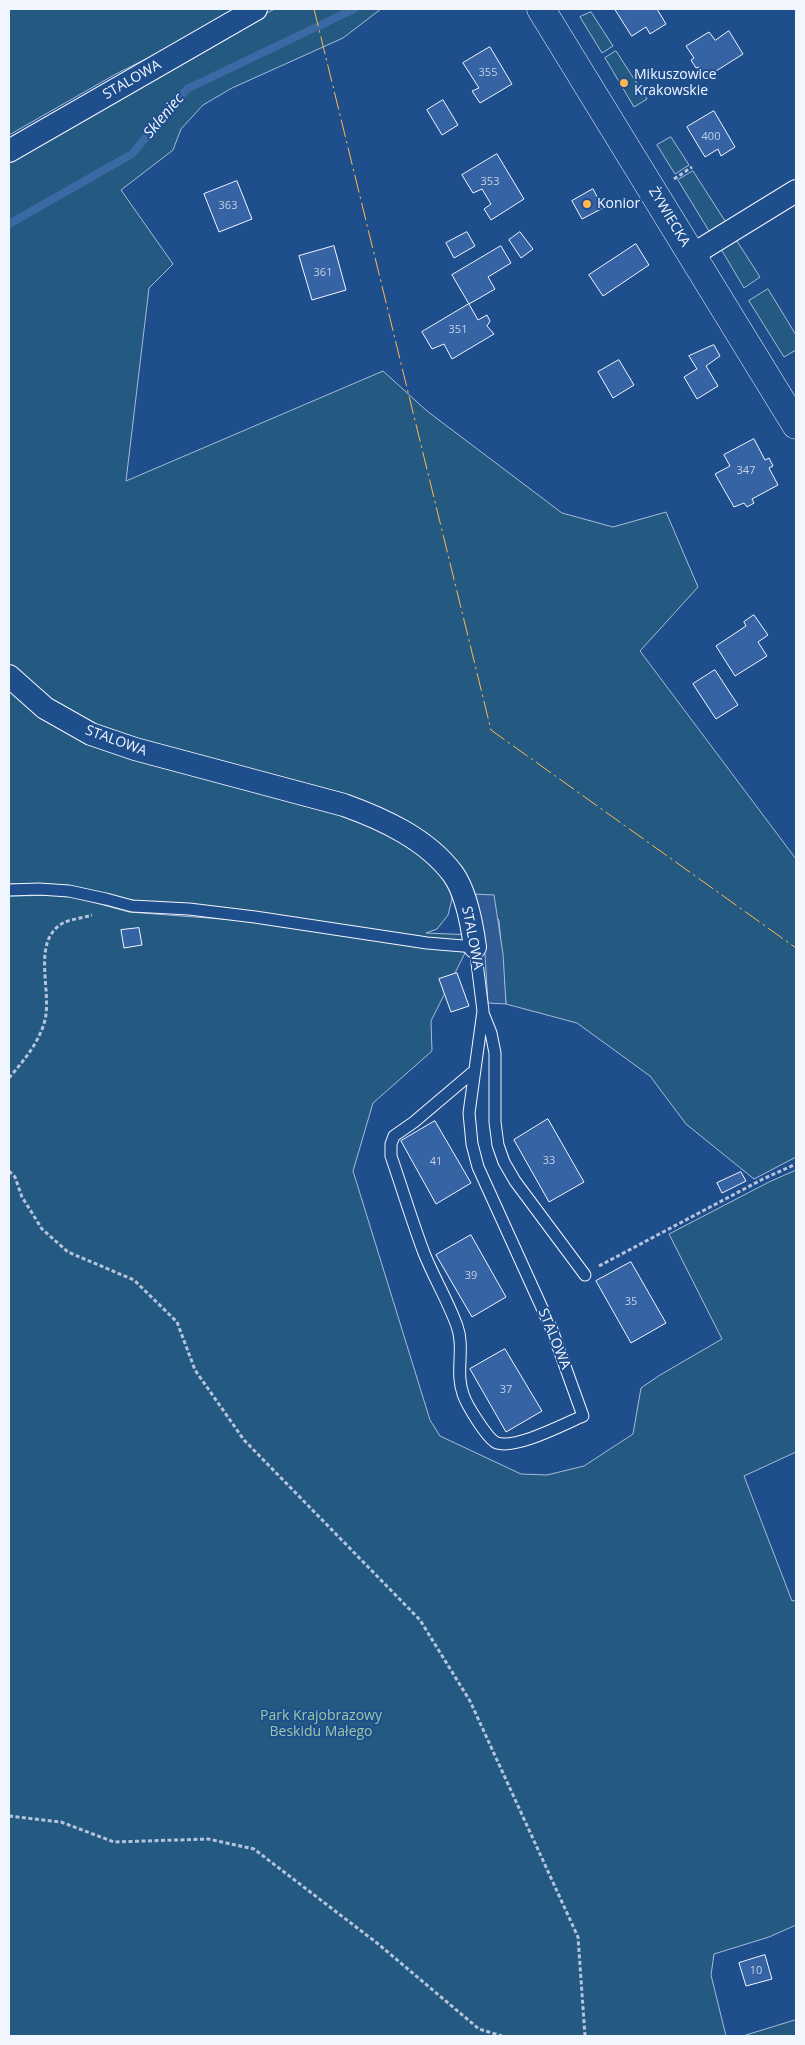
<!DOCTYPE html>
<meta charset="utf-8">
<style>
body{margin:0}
#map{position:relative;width:805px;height:2045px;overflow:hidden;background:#1f4e8c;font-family:"Open Sans",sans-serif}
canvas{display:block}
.frame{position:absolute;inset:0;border:10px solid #f2f6ff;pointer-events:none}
</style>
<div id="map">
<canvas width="805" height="2045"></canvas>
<div class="frame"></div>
</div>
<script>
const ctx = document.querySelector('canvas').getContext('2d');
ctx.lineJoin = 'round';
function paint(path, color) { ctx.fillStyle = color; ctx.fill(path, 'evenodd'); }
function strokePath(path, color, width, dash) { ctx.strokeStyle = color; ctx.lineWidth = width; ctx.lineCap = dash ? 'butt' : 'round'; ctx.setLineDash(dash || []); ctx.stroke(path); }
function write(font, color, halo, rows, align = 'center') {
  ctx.font = font + ' "Open Sans",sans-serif'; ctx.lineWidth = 4; ctx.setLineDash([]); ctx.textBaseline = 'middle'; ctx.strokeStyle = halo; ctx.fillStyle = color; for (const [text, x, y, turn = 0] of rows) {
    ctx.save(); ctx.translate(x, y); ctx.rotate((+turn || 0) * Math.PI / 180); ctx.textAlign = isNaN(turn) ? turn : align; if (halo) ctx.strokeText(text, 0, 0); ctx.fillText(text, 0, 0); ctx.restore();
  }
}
const green = new Path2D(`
 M 9,9 L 239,9 L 211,26 L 114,75 L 9,135 Z
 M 275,9 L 381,9 L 343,38 L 232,88 L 203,105 L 181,129 L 173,150 L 121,190 L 173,264 L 149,288 L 126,481 L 383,371 L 427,411 L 562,513 L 613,527 L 666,512 L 698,587 L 640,651 L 796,859 L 796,1157 L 754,1179 L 686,1124 L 650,1076 L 577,1023 L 506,1004 L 499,920 L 473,894 L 438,849 L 94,727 L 48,701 L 9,668 L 9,161 L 217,40 Z
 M 591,12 L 613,46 L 602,53 L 580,17 Z
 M 616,51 L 647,99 L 634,107 L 605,58 Z
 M 671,137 L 689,165 L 675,174 L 657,145 Z
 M 693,171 L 727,224 L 718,230 L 709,231 L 678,180 Z
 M 735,238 L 760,277 L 744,288 L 721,249 Z
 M 768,289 L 796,335 L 796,350 L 784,357 L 749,301 Z
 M 9,685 L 43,713 L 344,811 L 401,838 L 449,881 L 452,899 L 448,915 L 437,929 L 426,933 L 474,935 L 431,1021 L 432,1051 L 373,1103 L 353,1171 L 430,1420 L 440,1436 L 521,1474 L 547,1475 L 584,1466 L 633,1434 L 641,1388 L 660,1375 L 722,1339 L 669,1234 L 769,1182 L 796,1170 L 796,1452 L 744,1476 L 792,1601 L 796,1600 L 796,1925 L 769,1937 L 714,1954 L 711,1975 L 726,2036 L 9,2036 L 9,896 L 66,895 L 129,912 L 260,922 L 39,884 L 9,884 Z
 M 796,2020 L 796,2036 L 743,2036 Z`);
paint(green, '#245a82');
strokePath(green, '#a8bbd7', 1);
const parking = new Path2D(`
 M 473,894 L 494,895 L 503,954 L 506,1004 L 488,1003 L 485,955 L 480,921 Z`);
paint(parking, '#305b95');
strokePath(parking, '#a8bbd7', 1);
strokePath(new Path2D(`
 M 9,224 L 132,154 L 187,89 L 354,9`), '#3b69a3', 8);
const building = new Path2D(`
 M 615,9 L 657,9 L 666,24 L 650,34 L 646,27 L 632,36 Z
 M 729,31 L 743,54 L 705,78 L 699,67 L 696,68 L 691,60 L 694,58 L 686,46 L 709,32 L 715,40 Z
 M 490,47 L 512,84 L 480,103 L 472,91 L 479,88 L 463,63 Z
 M 443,100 L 458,125 L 442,135 L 427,110 Z
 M 714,111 L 735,147 L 721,156 L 718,149 L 705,157 L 687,127 Z
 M 497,154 L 524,199 L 491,220 L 484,209 L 491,204 L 482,189 L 473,193 L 462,175 Z
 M 237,181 L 252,219 L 219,232 L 204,194 Z
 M 593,189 L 603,208 L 582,219 L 572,201 Z
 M 467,232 L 475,246 L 454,258 L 446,243 Z
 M 520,232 L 533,249 L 521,258 L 509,240 Z
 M 636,244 L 649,265 L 603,296 L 589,275 Z
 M 334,246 L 346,290 L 312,300 L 299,256 Z
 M 501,246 L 511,263 L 488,277 L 495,289 L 469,304 L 452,275 Z
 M 469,304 L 478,320 L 487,315 L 490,321 L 487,326 L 494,334 L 452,359 L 444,344 L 432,349 L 422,332 Z
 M 714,345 L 720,356 L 706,366 L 718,386 L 697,399 L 684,377 L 697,369 L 689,356 Z
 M 619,360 L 634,385 L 613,398 L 598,372 Z
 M 754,439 L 765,460 L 769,458 L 773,466 L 769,468 L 778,485 L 752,499 L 754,503 L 747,507 L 744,503 L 734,507 L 715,474 L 730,466 L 724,455 Z
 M 754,615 L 768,635 L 758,642 L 767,656 L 735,676 L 716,646 L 746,626 L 744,622 Z
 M 715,670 L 738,705 L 716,719 L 693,684 Z
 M 139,928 L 142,945 L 124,948 L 121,930 Z
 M 457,973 L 469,1006 L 451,1012 L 439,979 Z
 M 548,1119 L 584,1182 L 549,1202 L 514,1140 Z
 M 435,1121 L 471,1183 L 436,1204 L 401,1141 Z
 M 741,1172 L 746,1181 L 722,1193 L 717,1183 Z
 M 471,1235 L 506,1297 L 472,1317 L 436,1255 Z
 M 631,1262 L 666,1323 L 631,1343 L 596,1281 Z
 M 505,1349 L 542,1411 L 506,1432 L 470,1369 Z
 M 765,1955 L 772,1979 L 746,1986 L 739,1963 Z`);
paint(building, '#3563a3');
strokePath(building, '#f2f6ff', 1);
const service = new Path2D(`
 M 9,890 L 39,889 L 69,891 L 106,899 L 132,906 L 189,909 L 255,917 L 427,943 L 475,947 L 483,1011 L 469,1113 L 472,1144 L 478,1167 L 552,1330 L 583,1416 C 564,1424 517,1449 497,1443 C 488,1440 466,1404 463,1394 C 455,1372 465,1348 457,1326 C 448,1301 434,1278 424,1253 C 412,1221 402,1188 391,1156 L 391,1144 L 394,1136 L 414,1122 L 473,1072
 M 483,1013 L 491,1033 L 495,1053 L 495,1122 L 498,1145 L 504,1162 L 515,1181 L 585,1275`);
const minor = new Path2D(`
 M 9,151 L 256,9
 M 692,255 L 796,191
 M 9,676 L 45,708 L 91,734 L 135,749 L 344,805 C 383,819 427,839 453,874 C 466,892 472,925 475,947`);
const secondary = new Path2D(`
 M 541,9 L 796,425`);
strokePath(service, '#f2f6ff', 13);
strokePath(minor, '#f2f6ff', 24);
strokePath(secondary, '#f2f6ff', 29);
strokePath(new Path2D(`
 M 674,179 L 692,167
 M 9,1078 C 24,1060 39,1043 45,1020 C 52,990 31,941 63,923 C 71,919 83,918 92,915
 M 9,1171 L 15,1177 L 22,1197 L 42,1229 L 68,1252 L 134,1280 L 177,1322 L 195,1370 L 244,1440 L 420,1620 L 470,1701 L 578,1937 L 585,2036
 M 599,1266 L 763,1179 L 796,1164
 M 9,1816 L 61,1822 L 114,1842 L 208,1839 L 254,1849 L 377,1943 L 479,2029 L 502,2036`), '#b3c4dc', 3, [4, 2.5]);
strokePath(service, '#1f4e8c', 11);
strokePath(minor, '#1f4e8c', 22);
strokePath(secondary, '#1f4e8c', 28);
strokePath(new Path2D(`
 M 314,9 L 491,730 L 796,948`), '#ffb74d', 1, [18, 4, 2.5, 4]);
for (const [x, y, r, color] of [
 [624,83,5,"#ffb74d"],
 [587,204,5,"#ffb74d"]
]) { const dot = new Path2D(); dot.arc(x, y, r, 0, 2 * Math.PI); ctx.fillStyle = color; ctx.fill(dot); strokePath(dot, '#1f4e8c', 2); }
write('11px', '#c3d1e8', null, [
 ["355",488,73],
 ["400",711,137],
 ["353",490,182],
 ["363",228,206],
 ["361",323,273],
 ["351",458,330],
 ["347",746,471],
 ["33",549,1161],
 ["41",436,1162],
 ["39",471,1276],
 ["35",631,1302],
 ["37",506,1390],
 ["10",756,1971]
]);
write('14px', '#f2f6ff', '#1f4e8c', [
 ["Mikuszowice",634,75],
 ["Krakowskie",634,91],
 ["Konior",597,204]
], 'left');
write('14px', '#f2f6ff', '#1f4e8c', [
 ["STALOWA",132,80,-30],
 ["ŻYWIECKA",669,217,59],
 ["STALOWA",116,741,20],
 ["STALOWA",472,938,79],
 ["STALOWA",554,1339,68]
]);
write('14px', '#97c8a6', '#1f4e8c', [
 ["Park Krajobrazowy",321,1716],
 ["Beskidu Małego",321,1732]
]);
write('italic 15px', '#f2f6ff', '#1f4e8c', [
 ["Skleniec",164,116,-50]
]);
</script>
